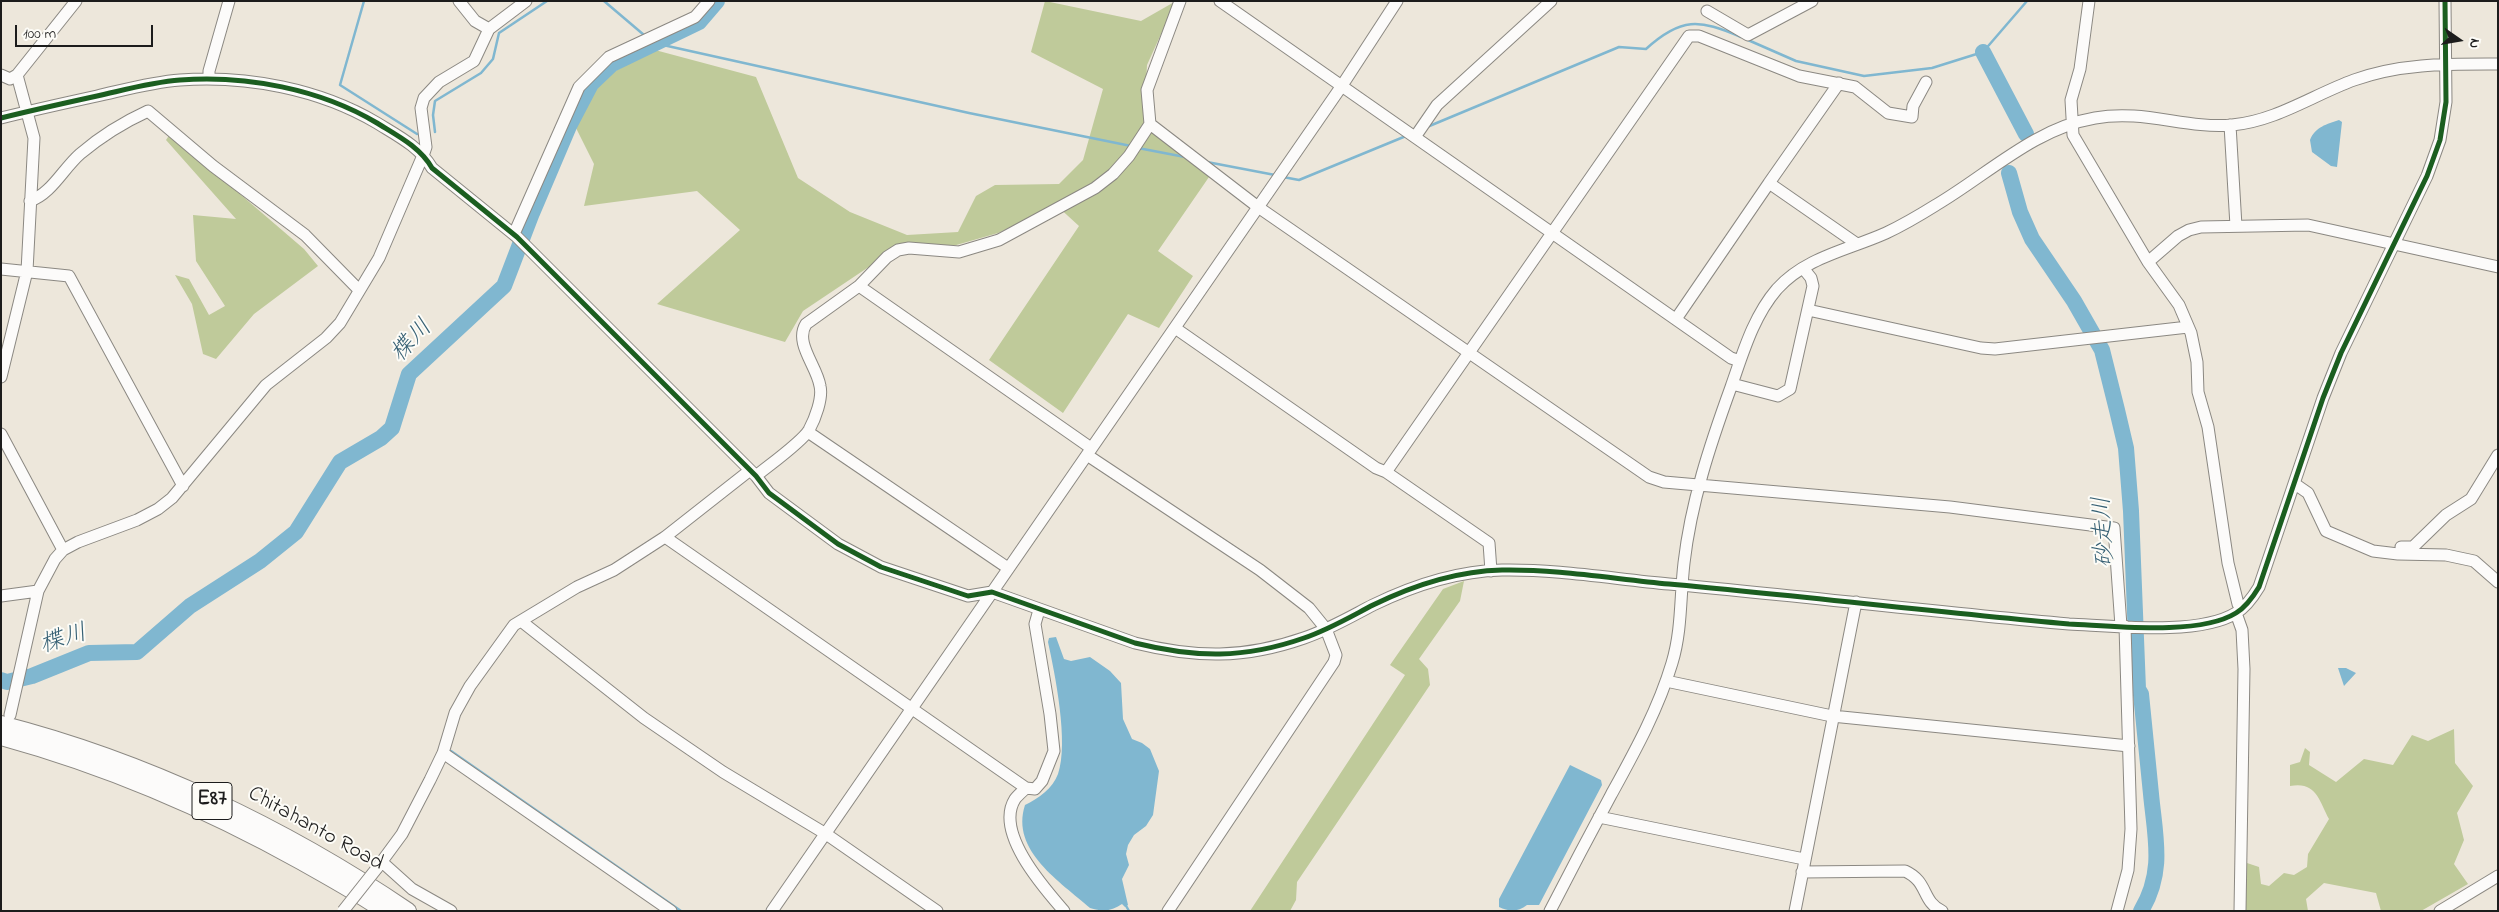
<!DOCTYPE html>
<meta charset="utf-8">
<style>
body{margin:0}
#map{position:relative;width:2499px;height:912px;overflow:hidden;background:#ede7db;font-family:"Indie Flower",sans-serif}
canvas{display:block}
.frame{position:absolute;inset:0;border:2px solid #1c1c1c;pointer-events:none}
.north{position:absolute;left:2434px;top:15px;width:50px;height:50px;-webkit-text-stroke:4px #fdfcf7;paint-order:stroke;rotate:103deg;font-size:14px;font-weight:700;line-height:20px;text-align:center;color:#1c1c1c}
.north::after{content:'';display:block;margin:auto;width:18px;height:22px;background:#1c1c1c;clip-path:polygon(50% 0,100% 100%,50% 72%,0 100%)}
.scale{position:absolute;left:15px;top:25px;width:138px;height:22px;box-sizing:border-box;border:2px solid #1c1c1c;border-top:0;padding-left:6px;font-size:15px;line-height:18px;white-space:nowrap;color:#1c1c1c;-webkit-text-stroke:4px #fdfcf7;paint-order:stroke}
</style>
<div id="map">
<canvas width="2499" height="912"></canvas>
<div class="frame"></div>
<div class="north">N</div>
<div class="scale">100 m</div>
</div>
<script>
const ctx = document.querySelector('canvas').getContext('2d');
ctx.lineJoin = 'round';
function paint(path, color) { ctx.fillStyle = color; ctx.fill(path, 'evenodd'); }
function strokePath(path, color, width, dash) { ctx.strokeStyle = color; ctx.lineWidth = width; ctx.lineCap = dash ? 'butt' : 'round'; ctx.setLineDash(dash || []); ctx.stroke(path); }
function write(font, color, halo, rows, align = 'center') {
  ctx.font = font + ' "Indie Flower","Klee One",sans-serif'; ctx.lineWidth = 4; ctx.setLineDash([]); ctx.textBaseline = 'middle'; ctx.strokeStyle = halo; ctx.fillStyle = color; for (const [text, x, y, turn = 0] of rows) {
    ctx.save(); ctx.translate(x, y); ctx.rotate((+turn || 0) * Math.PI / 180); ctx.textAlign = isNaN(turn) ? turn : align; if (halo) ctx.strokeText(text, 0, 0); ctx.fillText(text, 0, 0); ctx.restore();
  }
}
paint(new Path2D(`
 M 1045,1 L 1141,21 L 1176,1 L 1147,65 L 1144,123 L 1209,177 L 1158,251 L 1193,276 L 1159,328 L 1128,314 L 1063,413 L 989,360 L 1079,226 L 1056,205 L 998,233 L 946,248 L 900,246 L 803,311 L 785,342 L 657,304 L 740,230 L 697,191 L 584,206 L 594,164 L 574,124 L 591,90 L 613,72 L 655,50 L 756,77 L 798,178 L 850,212 L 907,235 L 958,232 L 976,196 L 995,185 L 1059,184 L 1083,160 L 1103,89 L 1031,52 Z
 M 170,134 L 304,249 L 318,266 L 254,314 L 216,359 L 203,354 L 192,304 L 175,275 L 189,279 L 209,315 L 225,306 L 196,261 L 193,215 L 236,219 L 166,140 Z
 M 1464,581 L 1460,601 L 1419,659 L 1428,669 L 1430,685 L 1297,882 L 1296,900 L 1290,911 L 1250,911 L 1405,675 L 1390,665 L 1443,589 Z
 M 2454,729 L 2455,763 L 2473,786 L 2457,813 L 2464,840 L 2454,864 L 2468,884 L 2421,911 L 2381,911 L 2376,893 L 2324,883 L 2306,899 L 2308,911 L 2246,911 L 2244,862 L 2259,867 L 2261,884 L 2269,886 L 2284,873 L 2294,875 L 2307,867 L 2308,854 L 2329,819 C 2319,800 2316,781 2290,786 L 2290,765 L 2300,762 L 2305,748 L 2310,752 L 2309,765 L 2336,782 L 2364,759 L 2393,765 L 2412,735 L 2428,741 Z`), '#bfca9a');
paint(new Path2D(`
 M 2339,120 L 2342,122 L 2337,167 L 2331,166 L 2312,152 L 2310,140 C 2315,127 2327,124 2339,120 Z
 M 1056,637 L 1064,659 L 1071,661 L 1090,657 L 1110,671 L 1121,683 L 1123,719 L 1132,739 L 1142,743 L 1150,749 L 1159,771 L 1153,815 L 1146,826 L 1134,835 L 1128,845 L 1126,854 L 1129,865 L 1122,879 L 1128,905 L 1125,907 L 1122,904 C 1112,911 1103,912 1090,908 C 1061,882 1010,851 1025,805 C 1038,799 1053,788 1058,774 C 1069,743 1055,674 1048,642 L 1049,638 Z
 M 2338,668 L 2346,668 L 2356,673 L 2344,686 Z
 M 1570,765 L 1601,780 L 1602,785 L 1539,905 L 1527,905 C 1518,912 1509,912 1499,907 L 1499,899 Z`), '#80b7d0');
strokePath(new Path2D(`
 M 364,1 L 340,85 L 417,134
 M 604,1 L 644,35
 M 1748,40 L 1796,61 L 1864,76 L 1932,68 L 1983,52 L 2027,1
 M 651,41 L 654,43 L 969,113 L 1131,146
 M 1427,127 L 1619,47 L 1646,49 C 1681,17 1699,19 1741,37
 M 435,132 L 433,115 L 435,101 L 481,73 L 493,59 L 499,33 L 547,1
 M 1138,148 L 1185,157
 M 1207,162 L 1275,175
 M 1283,177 L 1299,180 L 1406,136
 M 451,751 L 681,911
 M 1125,904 L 1129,911`), '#80b7d0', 2.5);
strokePath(new Path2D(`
 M 1983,52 L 2026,134
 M 2009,173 L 2020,212 L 2032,239 L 2074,301 L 2102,350 L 2117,410 L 2126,448 L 2131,511 L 2138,689 L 2141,694 C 2144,727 2148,761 2151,794 C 2155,837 2165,871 2141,911
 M 1,680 L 7,682 L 32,676 L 89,653 L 137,652 L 190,606 L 260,561 L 296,532 L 340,462 L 381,438 L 392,428 L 409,374 L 504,286 L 532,213 L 569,126 L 591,84 L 612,64 L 699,22 L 717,1`), '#80b7d0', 16);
const minor = new Path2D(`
 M 459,1 L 475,21 L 489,29
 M 1220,1 L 1731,358 L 1740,361
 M 2089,1 L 2080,69 L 2071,100 L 2073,135 L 2148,262 L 2179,305 L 2191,333 L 2197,362 L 2198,392 L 2208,427 L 2228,563 L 2238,604 L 2241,609
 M 1707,11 L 1748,35 L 1812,1
 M 1,75 L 10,79 L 17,75 L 76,1
 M 209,79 L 209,71 L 229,1
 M 1,118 C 33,110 65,103 97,96 C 124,90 152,82 180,80 C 246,75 320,89 377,123 C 398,136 420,147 432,168 L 517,237 L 756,476 L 769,493 L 838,544 L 881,567 L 968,596 L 992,592 L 1135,643 C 1196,658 1244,659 1304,638 C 1328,630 1350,617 1373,605 C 1412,586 1457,571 1502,570 C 1557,569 1614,579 1669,584 C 1802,596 1935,612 2069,624 C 2113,626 2199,636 2236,613 C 2246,607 2253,597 2259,587 L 2323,398 L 2341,353 L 2427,176 L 2440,140 L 2446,102 L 2445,1
 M 1150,124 L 1258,207 L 1649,477 L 1664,482 L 1950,507 L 2114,528 L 2121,626
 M 2230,125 L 2236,226
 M 1415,137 L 1437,105 L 1551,1
 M 1769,183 L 1839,83
 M 30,201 C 51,194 63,169 80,154 C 100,137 124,122 148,111 L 213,166 L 305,235 L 359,290
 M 514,234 L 579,87 L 609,57 L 695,17 L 709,1
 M 2148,262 L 2178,236 L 2189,230 L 2201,227 L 2308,225 L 2498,267
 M 1,269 L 69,276 L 183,486
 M 859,286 L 1091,448
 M 1808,310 L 1981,348 L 1995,349 L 2188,327
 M 1676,319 L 1769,183 L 1857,244
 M 1175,328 L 1376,468 L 1386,472 L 1489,543 L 1491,571
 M 1,377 L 27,271 L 34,138 L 17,75
 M 1732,384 L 1778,396 L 1790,389 L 1813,286 L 1811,278 L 1803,268
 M 808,432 L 1008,568
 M 1,434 L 63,550
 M 1087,455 L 1260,570 L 1309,608 L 1326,629 L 1336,655 L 1334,662 L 1168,911
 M 1386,472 L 1689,36 L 1699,36 L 1799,76 L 1855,87 L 1888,113 L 1912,117 L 1913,106 L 1926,82
 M 756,476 C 768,466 802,442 809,430 C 815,419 823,398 820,386 C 817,366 794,343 806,324 L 859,286 L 887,257 L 898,250 L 909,248 L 959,252 L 999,240 L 1095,188 L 1113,174 L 1129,156 L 1150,124 L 1147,90 L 1180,1
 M 2295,484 L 2308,493 L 2326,531 L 2373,551 L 2398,554 L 2446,555 L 2474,561 L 2498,582
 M 665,537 L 1026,788 L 1035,789 L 1042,781 L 1054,751 L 1050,714 L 1035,624 L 1039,610
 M 2401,547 L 2413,547 L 2446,515 L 2471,499 L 2498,455
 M 1,596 L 38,591
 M 2236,613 L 2242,630 L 2244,669 L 2240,911
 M 521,621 L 644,718 L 723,772 L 826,834 L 937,911
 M 1666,681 L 1832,716 L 2129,746
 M 10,715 L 38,591 L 55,559 L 63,550 L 78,542 L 137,520 L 158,509 L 172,498 L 266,385 L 326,338 L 340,323 L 379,258 L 424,153 L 426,147 L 421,108 L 424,98 L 439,82 L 474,61 L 489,29 L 526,1
 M 443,753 L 671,911
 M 1026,788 C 1023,791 1018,795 1015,799 C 994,832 1044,888 1064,911
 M 1599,817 L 1804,859
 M 382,862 L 412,889 L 451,911
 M 377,868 L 402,834 L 430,780 L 443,753 L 455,713 L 470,686 L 514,625 L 577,587 L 614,570 L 665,537 L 749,471
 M 1802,872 L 1905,871 C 1929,882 1921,901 1942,911
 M 772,911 L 1341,87 L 1397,1
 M 1550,911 C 1570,872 1590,834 1611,795 C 1634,753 1658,710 1672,663 C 1682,630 1680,597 1684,563 C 1691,502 1710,445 1731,387 C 1743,353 1753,317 1777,289 C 1806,257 1848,250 1886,233 C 1903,225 1920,215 1936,205 C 1987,175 2035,128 2095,118 C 2144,109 2185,129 2232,125 C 2276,121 2313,95 2354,80 C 2401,63 2449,64 2498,64
 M 1795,911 L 1856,602
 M 2117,911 L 2128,870 L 2131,829 L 2125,626
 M 2440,911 L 2498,876`);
const highway = new Path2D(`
 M 1,724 C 145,761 284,827 408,911
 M 1,737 C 107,766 207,809 302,862 C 330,878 358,893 384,911`);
strokePath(minor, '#8b8882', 13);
strokePath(highway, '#8b8882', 18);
strokePath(minor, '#fcfbfa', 11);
strokePath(highway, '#fcfbfa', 16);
const minorBridge = new Path2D(`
 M 343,911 L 377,868`);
strokePath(minorBridge, '#8b8882', 13, []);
strokePath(minorBridge, '#fcfbfa', 11);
strokePath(new Path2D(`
 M 1,118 C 33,110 65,103 97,96 C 124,90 152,82 180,80 C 246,75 320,89 377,123 C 398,136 420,147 432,168 L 517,237 L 756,476 L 769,493 L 838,544 L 881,567 L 968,596 L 992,592 L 1135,643 C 1196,658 1244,659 1304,638 C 1328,630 1350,617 1373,605 C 1412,586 1457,571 1502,570 C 1557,569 1614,579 1669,584 C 1802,596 1935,612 2069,624 C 2113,626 2199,636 2236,613 C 2246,607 2253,597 2259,587 L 2323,398 L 2341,353 L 2427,176 L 2440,140 L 2446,102 L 2445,1`), '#1b5e20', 5);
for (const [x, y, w] of [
 [212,801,40]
]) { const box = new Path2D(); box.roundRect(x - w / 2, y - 18.5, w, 37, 4); ctx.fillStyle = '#fdfcf7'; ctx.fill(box); strokePath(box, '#1c1c1c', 1); }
write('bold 21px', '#1c1c1c', null, [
 ["E87",212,801]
]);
write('22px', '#1c1c1c', '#fdfcf7', [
 ["Chitahanto Road",315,830,29]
]);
write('italic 24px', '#366074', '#fdfcf7', [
 ["楪川",413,342,-47],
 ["砂走川",2106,532,-93],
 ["楪川",64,641,-17]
]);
</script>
